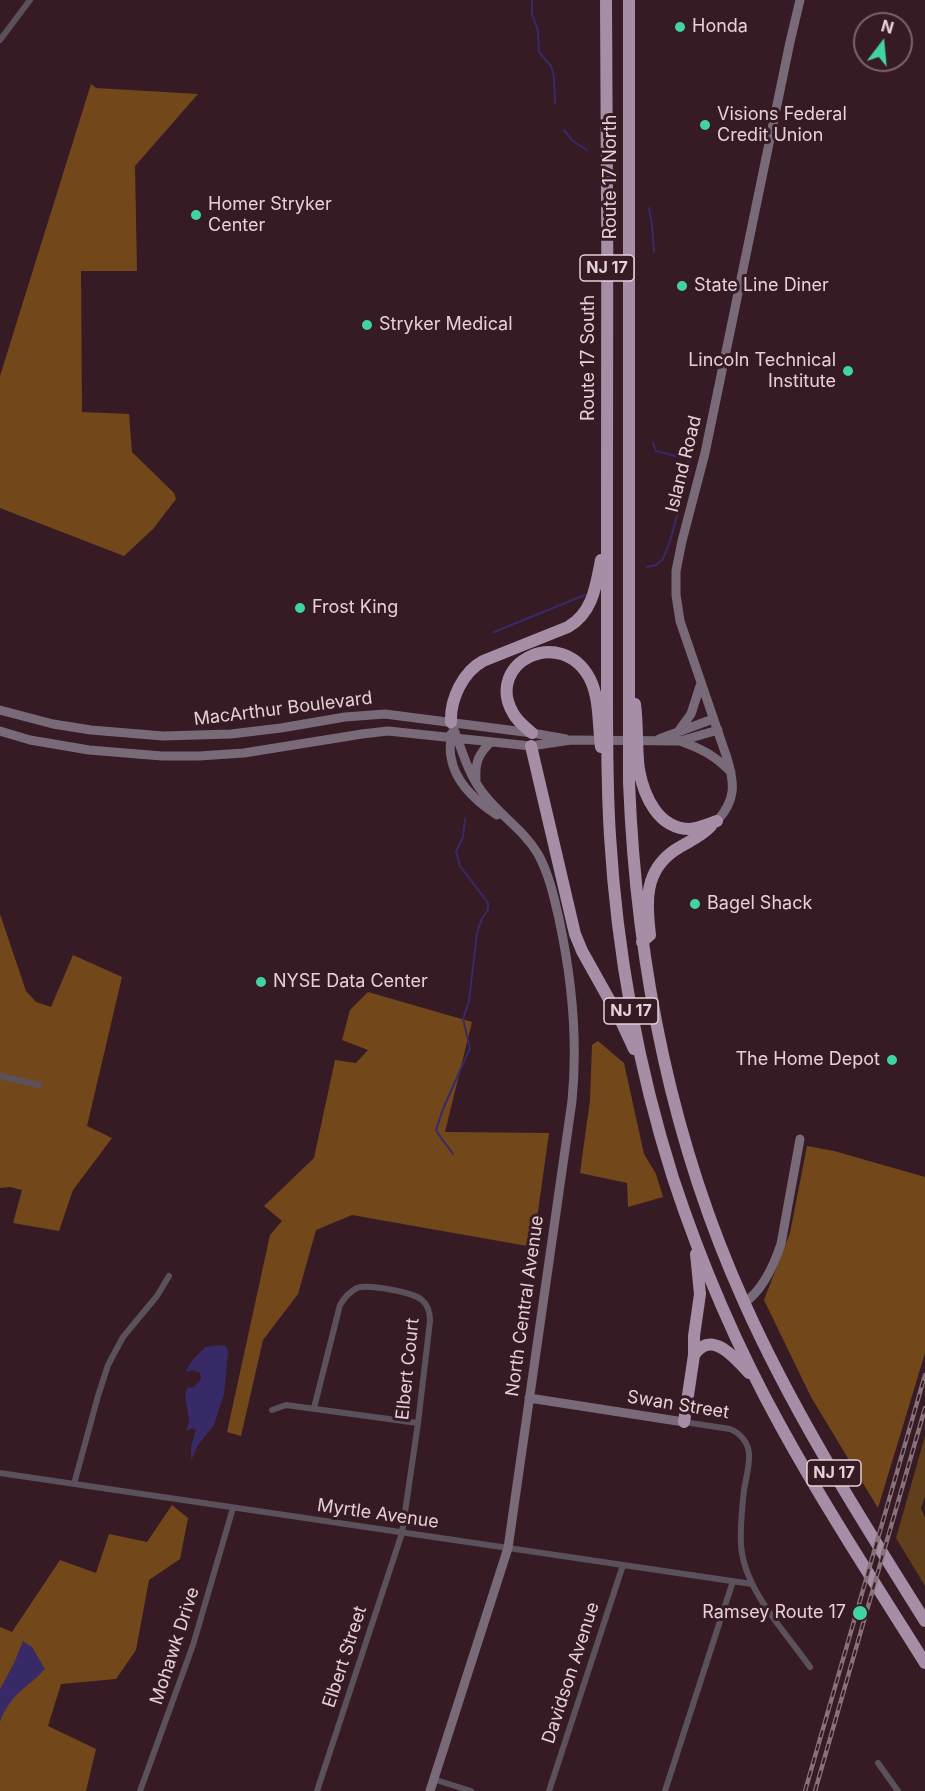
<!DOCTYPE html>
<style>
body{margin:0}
#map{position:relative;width:925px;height:1791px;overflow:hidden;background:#361b25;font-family:Inter,sans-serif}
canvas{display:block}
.north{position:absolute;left:853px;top:12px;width:60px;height:60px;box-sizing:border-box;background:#361b25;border:2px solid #7c646c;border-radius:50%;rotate:16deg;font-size:16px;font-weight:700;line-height:24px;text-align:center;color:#e5d1d7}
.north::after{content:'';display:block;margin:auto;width:21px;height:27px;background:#42d4a0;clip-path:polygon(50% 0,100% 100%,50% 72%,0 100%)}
</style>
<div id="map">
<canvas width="925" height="1791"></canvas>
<div class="north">N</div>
</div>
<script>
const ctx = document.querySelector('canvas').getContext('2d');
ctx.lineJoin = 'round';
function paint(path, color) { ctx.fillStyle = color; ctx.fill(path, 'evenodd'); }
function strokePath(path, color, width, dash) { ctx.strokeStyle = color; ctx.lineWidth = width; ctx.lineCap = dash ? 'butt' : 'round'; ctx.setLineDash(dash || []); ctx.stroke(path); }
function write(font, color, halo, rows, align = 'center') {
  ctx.font = font + ' Inter,sans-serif'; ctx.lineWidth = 6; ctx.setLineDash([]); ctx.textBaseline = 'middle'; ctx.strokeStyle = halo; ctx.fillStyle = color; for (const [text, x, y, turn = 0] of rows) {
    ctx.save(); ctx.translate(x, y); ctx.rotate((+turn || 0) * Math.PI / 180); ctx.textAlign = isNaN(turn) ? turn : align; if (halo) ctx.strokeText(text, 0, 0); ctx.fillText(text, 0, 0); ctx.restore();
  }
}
paint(new Path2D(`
 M 925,1436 L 925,1496 L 921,1508 L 925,1518 L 925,1586 L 896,1538 Z`), '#613f1a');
paint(new Path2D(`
 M 91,84 L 96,88 L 198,94 L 135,166 L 137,271 L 81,271 L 82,412 L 129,414 L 132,452 L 174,493 L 176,499 L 153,529 L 124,556 L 0,508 L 0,376 Z
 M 0,914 L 26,991 L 36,1002 L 51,1007 L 73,955 L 122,977 L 87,1126 L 112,1138 L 73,1190 L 59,1231 L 13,1223 L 22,1190 L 10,1187 L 0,1188 Z
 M 368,992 L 472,1022 L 445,1132 L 549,1133 L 533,1247 L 352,1215 L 316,1230 L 298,1294 L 263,1340 L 241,1436 L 227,1432 L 270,1235 L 282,1221 L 264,1206 L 314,1158 L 335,1060 L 356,1063 L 368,1050 L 342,1040 L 350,1010 Z
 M 598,1041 L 624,1063 L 644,1154 L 656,1174 L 663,1197 L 628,1207 L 627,1183 L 580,1173 L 590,1100 L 592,1045 Z
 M 807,1146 L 834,1151 L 925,1177 L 925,1353 L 878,1508 L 811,1397 L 764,1300 L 790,1233 Z
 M 172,1505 L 188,1518 L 180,1559 L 149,1580 L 136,1650 L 116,1679 L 61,1684 L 48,1726 L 96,1749 L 86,1791 L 0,1791 L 0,1627 L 12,1632 L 60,1560 L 96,1573 L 109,1534 L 147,1542 Z`), '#72481b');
paint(new Path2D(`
 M 218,1345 L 226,1346 L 228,1352 L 224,1394 L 214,1425 L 198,1445 L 191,1461 L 191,1446 L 196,1430 L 192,1428 L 186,1431 L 189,1421 L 185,1395 L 187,1388 L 194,1387 L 201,1379 L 200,1373 L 193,1370 L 186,1372 C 189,1362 198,1355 205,1347 Z
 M 23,1641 L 32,1647 L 45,1669 C 38,1677 31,1682 23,1689 C 14,1696 3,1711 0,1722 L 0,1689 L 14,1663 Z`), '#382a66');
strokePath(new Path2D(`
 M 532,0 L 532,14 L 538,31 L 539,52 L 551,66 L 554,76 L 555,103
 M 564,130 L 573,141 L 587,150
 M 649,208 L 652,225 L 654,252
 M 647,567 L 656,565 L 663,559 L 670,541 L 691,467 L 687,459 L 656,451 L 653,443
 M 494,632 L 585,595
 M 453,1154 C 447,1145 441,1139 436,1130 L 443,1109 L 470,1048 L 463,1019 L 469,1001 L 477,933 L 482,918 L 488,910 L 488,903 L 460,866 L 456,851 L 463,837 L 465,819`), '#382a66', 2);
strokePath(new Path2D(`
 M 0,40 L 30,0
 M 0,1076 L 39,1085
 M 314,1408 L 340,1305 C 344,1298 349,1292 357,1288 C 368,1284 413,1292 422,1300 C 428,1305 430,1313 430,1321 L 418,1423 L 402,1533 L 317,1791
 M 272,1410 L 286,1405 L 418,1423
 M 684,1422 L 730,1429 C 740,1433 748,1442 749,1453 C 750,1465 746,1478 744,1490 C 742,1508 740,1527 741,1545 C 744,1590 785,1631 810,1667
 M 0,1473 L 752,1584
 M 74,1484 L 98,1396 L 108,1365 L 123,1337 L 157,1296 L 169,1276
 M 878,1763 L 898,1791
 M 433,1779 L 471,1791
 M 140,1791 L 193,1645 L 233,1508
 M 549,1791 L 623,1565
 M 665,1791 L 733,1581`), '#5b515c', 6);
strokePath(new Path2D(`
 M 0,710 L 53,724 L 91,730 L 163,736 L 231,734 L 281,728 L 345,717 L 385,714 L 532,733 L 566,739
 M 0,731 L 30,740 L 89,750 L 162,756 L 199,756 L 244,753 L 362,734 L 388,731 L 531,746 L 571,740 L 680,741 L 718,730
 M 678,732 L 691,714 L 700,686
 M 451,734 C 451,741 449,750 451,757 C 455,783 477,802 497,815
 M 659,739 L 713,719
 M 680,741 C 702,749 714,755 731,772
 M 476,780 C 475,763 478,754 491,742
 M 717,821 C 736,800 735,784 727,758 L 680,621 L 676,595 L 676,571 L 682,541 L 705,453 L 790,42 L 800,0
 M 744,1303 C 763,1290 774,1265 781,1244 L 800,1139
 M 529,1398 L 684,1422
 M 430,1791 L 508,1548 L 572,1101 C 578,1040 572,979 559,919 C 554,897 549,874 538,854 C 524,830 499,815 483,793 C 467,773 461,746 451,722`), '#796a7a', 9);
strokePath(new Path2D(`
 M 606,0 C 607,163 608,325 607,488 C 607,557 607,627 607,697 C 607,743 607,790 610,836 C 617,952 638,1067 673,1178 C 701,1263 737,1347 780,1425 C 825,1507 876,1585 925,1663
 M 629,0 L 629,782 C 636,960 670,1138 744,1302 C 794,1414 860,1517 925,1621
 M 635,704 C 638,726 636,748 639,770 C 644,796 658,829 690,829 C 699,828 708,824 717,821
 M 451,722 C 450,699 463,672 483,661 L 568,627 C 593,613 596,585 601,560
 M 532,733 C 525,727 517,721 513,713 C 484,663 561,624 590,679 C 600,699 598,725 601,747
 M 531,746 L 575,934 L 582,951 L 620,1019 L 634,1049
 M 642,942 L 650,935 C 646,902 644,871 675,850 C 687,842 701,837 711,826
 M 694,1355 C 712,1329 735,1358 749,1373
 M 684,1422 L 694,1355 L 694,1336 L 700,1294 L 696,1254`), '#a68ea7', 12);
const rail = new Path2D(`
 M 805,1791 L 925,1375
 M 815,1791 L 925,1408`);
strokePath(rail, '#887179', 4.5);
strokePath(rail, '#361b25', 2, [7]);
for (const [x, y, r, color] of [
 [680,27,6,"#42d4a0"],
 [705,125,6,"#42d4a0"],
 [196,215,6,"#42d4a0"],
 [682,286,6,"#42d4a0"],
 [367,325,6,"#42d4a0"],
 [848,371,6,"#42d4a0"],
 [300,608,6,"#42d4a0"],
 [695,904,6,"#42d4a0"],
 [261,982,6,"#42d4a0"],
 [892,1060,6,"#42d4a0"],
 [860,1613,8,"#42d4a0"]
]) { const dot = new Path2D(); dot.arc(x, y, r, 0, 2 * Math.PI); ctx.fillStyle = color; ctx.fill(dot); strokePath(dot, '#361b25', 2); }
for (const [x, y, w] of [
 [607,268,54],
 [631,1011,54],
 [834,1473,54]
]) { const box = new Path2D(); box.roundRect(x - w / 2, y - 13, w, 26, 4.5); ctx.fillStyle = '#361b25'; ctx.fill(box); strokePath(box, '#e5d1d7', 1.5); }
write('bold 16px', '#e5d1d7', null, [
 ["NJ 17",607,268],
 ["NJ 17",631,1011],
 ["NJ 17",834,1473]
]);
write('18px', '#e5d1d7', '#361b25', [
 ["Honda",692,27],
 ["Visions Federal",717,115],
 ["Credit Union",717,136],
 ["Homer Stryker",208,205],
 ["Center",208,226],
 ["State Line Diner",694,286],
 ["Stryker Medical",379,325],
 ["Lincoln Technical",836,361,"right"],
 ["Institute",836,382,"right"],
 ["Frost King",312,608],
 ["Bagel Shack",707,904],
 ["NYSE Data Center",273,982],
 ["The Home Depot",880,1060,"right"],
 ["Ramsey Route 17",846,1613,"right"]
], 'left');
write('18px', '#e5d1d7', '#361b25', [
 ["Route 17 North",611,177,-90],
 ["Route 17 South",589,358,-90],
 ["Island Road",684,464,-76],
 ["MacArthur Boulevard",283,709,-7],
 ["North Central Avenue",525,1306,-82],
 ["Elbert Court",408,1369,-84],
 ["Swan Street",678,1405,9],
 ["Myrtle Avenue",378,1514,8],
 ["Mohawk Drive",175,1646,-72],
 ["Elbert Street",345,1657,-72],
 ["Davidson Avenue",571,1673,-72]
]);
</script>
